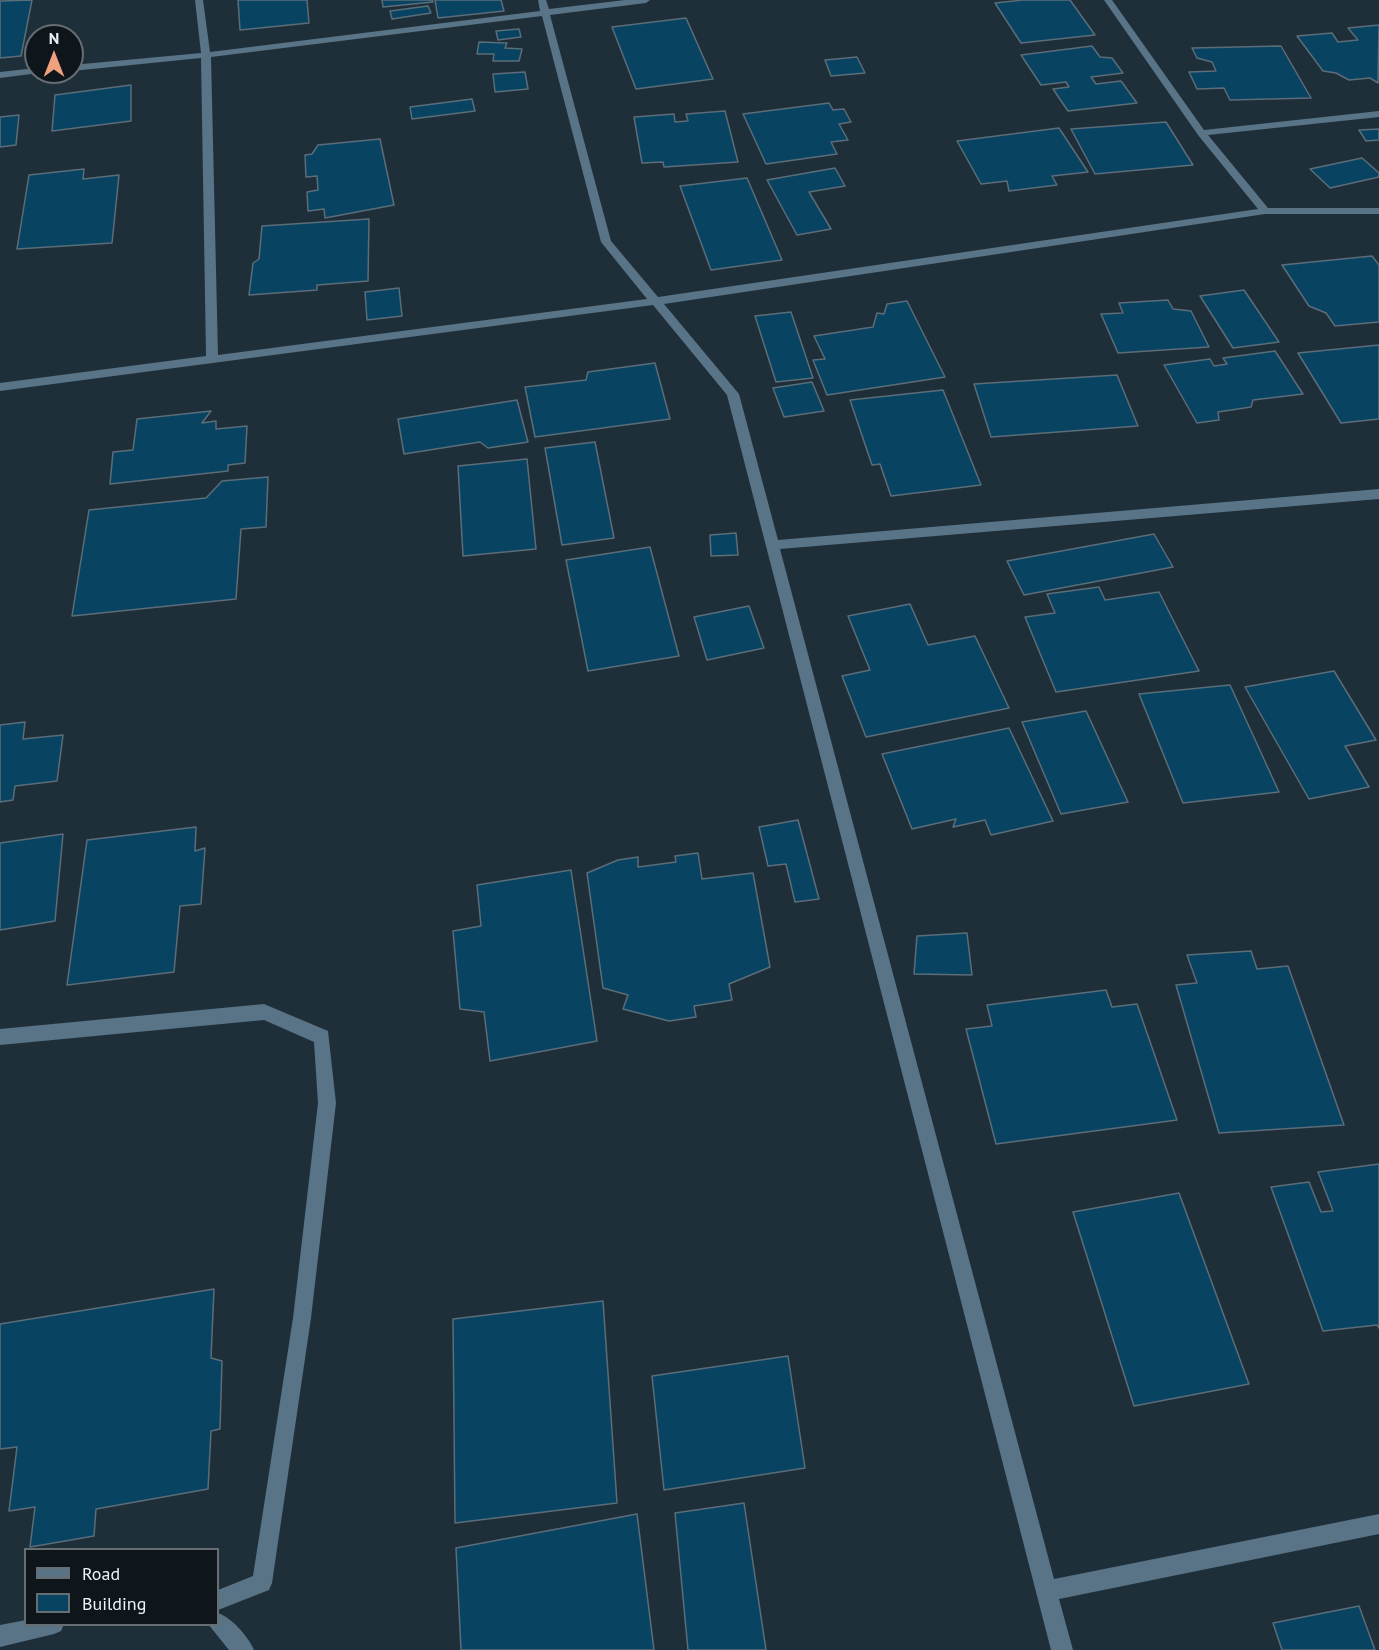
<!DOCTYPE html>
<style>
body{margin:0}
#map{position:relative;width:1379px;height:1650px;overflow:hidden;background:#1f2f3a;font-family:"PT Sans",sans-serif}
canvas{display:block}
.legend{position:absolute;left:24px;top:1548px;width:195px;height:78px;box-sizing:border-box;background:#0f161b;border:2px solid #666e74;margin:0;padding:8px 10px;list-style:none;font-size:18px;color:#e9f3fa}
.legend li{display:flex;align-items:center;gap:12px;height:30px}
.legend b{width:30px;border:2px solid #666e74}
.north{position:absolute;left:24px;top:24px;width:60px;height:60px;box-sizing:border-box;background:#0f161b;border:2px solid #666e74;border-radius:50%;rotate:0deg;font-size:16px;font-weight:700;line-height:24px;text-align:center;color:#e9f3fa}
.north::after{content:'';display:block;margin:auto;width:21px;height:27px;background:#f1a17d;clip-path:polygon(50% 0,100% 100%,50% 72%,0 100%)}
</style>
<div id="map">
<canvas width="1379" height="1650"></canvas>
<ul class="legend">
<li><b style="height:8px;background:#587486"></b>Road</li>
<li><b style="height:16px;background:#084462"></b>Building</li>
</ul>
<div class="north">N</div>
</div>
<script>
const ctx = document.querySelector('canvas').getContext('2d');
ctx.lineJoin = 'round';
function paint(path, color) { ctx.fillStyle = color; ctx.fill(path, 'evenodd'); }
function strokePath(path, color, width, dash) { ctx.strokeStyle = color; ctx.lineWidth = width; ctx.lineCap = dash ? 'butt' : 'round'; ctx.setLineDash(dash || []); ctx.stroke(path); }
const building = new Path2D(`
 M 32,0 L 21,56 L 0,58 L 0,1 Z
 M 238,0 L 307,0 L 309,23 L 240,30 Z
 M 382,0 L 432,0 L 433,2 L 383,7 Z
 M 435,0 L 501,0 L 504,11 L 438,18 Z
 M 1023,0 L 1070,0 L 1095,35 L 1021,43 L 995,3 Z
 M 428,6 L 431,13 L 392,19 L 390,11 Z
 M 686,18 L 713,79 L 636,89 L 612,27 Z
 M 1379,25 L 1378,83 L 1370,78 L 1349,80 L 1336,73 L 1323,71 L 1297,36 L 1332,33 L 1338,42 L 1358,40 L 1348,28 Z
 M 519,29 L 521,37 L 498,40 L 496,31 Z
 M 479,42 L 507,43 L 505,48 L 522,49 L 519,61 L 493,61 L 494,54 L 477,54 Z
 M 1092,46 L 1100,57 L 1112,58 L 1123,73 L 1091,77 L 1096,84 L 1121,81 L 1137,103 L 1068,111 L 1053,89 L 1069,87 L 1066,82 L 1041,85 L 1021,55 Z
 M 1281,46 L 1311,98 L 1230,100 L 1224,88 L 1197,89 L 1189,72 L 1216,71 L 1212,62 L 1197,58 L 1192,48 Z
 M 857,57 L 865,73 L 831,76 L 825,60 Z
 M 525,72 L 528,89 L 495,92 L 493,74 Z
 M 131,85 L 131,121 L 52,131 L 55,95 Z
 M 472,99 L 475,111 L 412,119 L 410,107 Z
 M 829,103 L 833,110 L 844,109 L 851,122 L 839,124 L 848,140 L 831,142 L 837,154 L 766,164 L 743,114 Z
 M 725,111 L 738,162 L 664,167 L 663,162 L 642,163 L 634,117 L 674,114 L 675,122 L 688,121 L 686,114 Z
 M 19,115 L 16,145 L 0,147 L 0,117 Z
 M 1166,122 L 1193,165 L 1095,174 L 1071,129 Z
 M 1059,128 L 1088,172 L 1052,176 L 1057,185 L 1009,191 L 1007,181 L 981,184 L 957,141 Z
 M 1379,129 L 1379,140 L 1366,141 L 1359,130 Z
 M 380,139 L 394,205 L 325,218 L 324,209 L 308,211 L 307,192 L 318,190 L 317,176 L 306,177 L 305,155 L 312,154 L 318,145 Z
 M 1362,158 L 1379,173 L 1379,177 L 1330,188 L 1310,169 Z
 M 835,168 L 845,186 L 809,192 L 831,229 L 797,235 L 767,180 Z
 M 84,169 L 83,179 L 119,175 L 112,243 L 17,249 L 29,175 Z
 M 747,178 L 782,260 L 711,270 L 680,186 Z
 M 369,219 L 368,281 L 317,285 L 317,290 L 249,295 L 253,263 L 259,259 L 262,226 Z
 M 1372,256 L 1379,265 L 1379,322 L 1335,326 L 1326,313 L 1309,306 L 1282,265 Z
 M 399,288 L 402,316 L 367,320 L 365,292 Z
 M 1244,290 L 1279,342 L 1233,348 L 1200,296 Z
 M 1168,300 L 1173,309 L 1191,311 L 1209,347 L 1118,353 L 1101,314 L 1123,313 L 1119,303 Z
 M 907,301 L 945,377 L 827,395 L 813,360 L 825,359 L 814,336 L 873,327 L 877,313 L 884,314 L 887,304 Z
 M 791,312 L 813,378 L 776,382 L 755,316 Z
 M 1379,345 L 1379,419 L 1341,423 L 1298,353 Z
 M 1275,351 L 1303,394 L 1253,400 L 1251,407 L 1218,412 L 1219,420 L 1197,423 L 1164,365 L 1210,359 L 1214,366 L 1227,364 L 1223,358 Z
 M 655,363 L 670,419 L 535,437 L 525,387 L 586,380 L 588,372 Z
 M 1117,375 L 1138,426 L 991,437 L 974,384 Z
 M 812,382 L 824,411 L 784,417 L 773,388 Z
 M 943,390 L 981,485 L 891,496 L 880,464 L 872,465 L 850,400 Z
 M 517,400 L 528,442 L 488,448 L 480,442 L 404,454 L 398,419 Z
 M 211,411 L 202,423 L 216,421 L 216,429 L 247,426 L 245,463 L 228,465 L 228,471 L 110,484 L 113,452 L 133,450 L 137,419 Z
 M 595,442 L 614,538 L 562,545 L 545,448 Z
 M 527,459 L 536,549 L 463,556 L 458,466 Z
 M 268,477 L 266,527 L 241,529 L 236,599 L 72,616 L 89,510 L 206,498 L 222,481 Z
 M 736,533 L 738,555 L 711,556 L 710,535 Z
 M 1154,534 L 1173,567 L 1024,595 L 1007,561 Z
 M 650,547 L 679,656 L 588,671 L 566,560 Z
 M 1099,587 L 1105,600 L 1159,592 L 1199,671 L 1056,692 L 1025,617 L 1055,613 L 1047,594 Z
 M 910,604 L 928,645 L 975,636 L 1009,708 L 866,737 L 842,676 L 870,670 L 848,616 Z
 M 749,606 L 764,648 L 707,660 L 694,617 Z
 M 1334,671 L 1376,740 L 1345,746 L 1369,787 L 1309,799 L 1245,687 Z
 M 1230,685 L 1279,792 L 1183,803 L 1139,694 Z
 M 1086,711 L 1128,802 L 1061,814 L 1022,722 Z
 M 25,722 L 23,739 L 63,735 L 57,781 L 15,786 L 13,800 L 0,802 L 0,725 Z
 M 1009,728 L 1053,821 L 991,835 L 985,820 L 953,827 L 956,819 L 912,829 L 882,754 Z
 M 798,820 L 819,899 L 795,902 L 786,864 L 768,866 L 759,827 Z
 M 196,827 L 195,851 L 205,848 L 201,904 L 180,906 L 174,972 L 67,985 L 87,840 Z
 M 63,834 L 55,921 L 0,930 L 0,843 Z
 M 698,853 L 702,879 L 753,873 L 770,967 L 729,984 L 732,1000 L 694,1006 L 696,1017 L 669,1021 L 623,1009 L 628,995 L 603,988 L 587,873 L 618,860 L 638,857 L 638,867 L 676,862 L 675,856 Z
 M 571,870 L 597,1041 L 490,1061 L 484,1012 L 460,1009 L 453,931 L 481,926 L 477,885 Z
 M 967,933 L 972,975 L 914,974 L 917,936 Z
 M 1251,951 L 1257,969 L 1288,966 L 1344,1125 L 1219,1133 L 1176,985 L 1197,983 L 1187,955 Z
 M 1106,990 L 1112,1007 L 1137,1004 L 1177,1120 L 996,1144 L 966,1029 L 992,1026 L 987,1005 Z
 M 1379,1164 L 1379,1328 L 1377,1325 L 1323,1331 L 1271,1187 L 1309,1182 L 1321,1212 L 1333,1211 L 1318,1172 Z
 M 1179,1193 L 1249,1384 L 1134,1406 L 1073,1212 Z
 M 214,1289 L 211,1358 L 222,1361 L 220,1429 L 211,1431 L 208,1489 L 96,1509 L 94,1536 L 30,1547 L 35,1507 L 9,1511 L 17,1447 L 0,1449 L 0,1324 Z
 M 603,1301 L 617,1503 L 455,1523 L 453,1319 Z
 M 788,1356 L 805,1468 L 664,1490 L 652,1376 Z
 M 744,1503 L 766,1650 L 688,1650 L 675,1513 Z
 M 637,1514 L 654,1650 L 461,1650 L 456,1548 Z
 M 1359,1606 L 1375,1650 L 1282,1650 L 1273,1623 Z`);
paint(building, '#084462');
strokePath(building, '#5b6d79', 1.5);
paint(new Path2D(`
 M 195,0 L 203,0 L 210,52 L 540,11 L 538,0 L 546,0 L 549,9 L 625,0 L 650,0 L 646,3 L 550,15 L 611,241 L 658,297 L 1258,209 L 1198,135 L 1104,0 L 1112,0 L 1204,130 L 1379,111 L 1379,117 L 1208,135 L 1268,208 L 1379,208 L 1379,214 L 1265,214 L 664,304 L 739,394 L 778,540 L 1379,489 L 1379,499 L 780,549 L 1054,1579 L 1379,1514 L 1379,1534 L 1059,1599 L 1073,1650 L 1051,1650 L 727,395 L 653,305 L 0,391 L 0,383 L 206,356 L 201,58 L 72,71 L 72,65 L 201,53 ZM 542,16 L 601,242 L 647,299 L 218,355 L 211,57 Z
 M 36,68 L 36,72 L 39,73 L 0,78 L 0,72 Z
 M 264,1004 L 328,1031 L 336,1103 L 311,1318 L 272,1583 L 269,1590 L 218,1610 L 218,1590 L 253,1576 L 293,1318 L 318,1103 L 314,1042 L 264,1020 L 0,1045 L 0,1029 Z
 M 218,1613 C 232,1618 248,1636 254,1650 L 229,1650 L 208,1624 L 218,1624 Z
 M 26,1620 L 26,1624 L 64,1624 L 61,1631 L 54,1634 L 0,1647 L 0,1625 Z`), '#587486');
</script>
